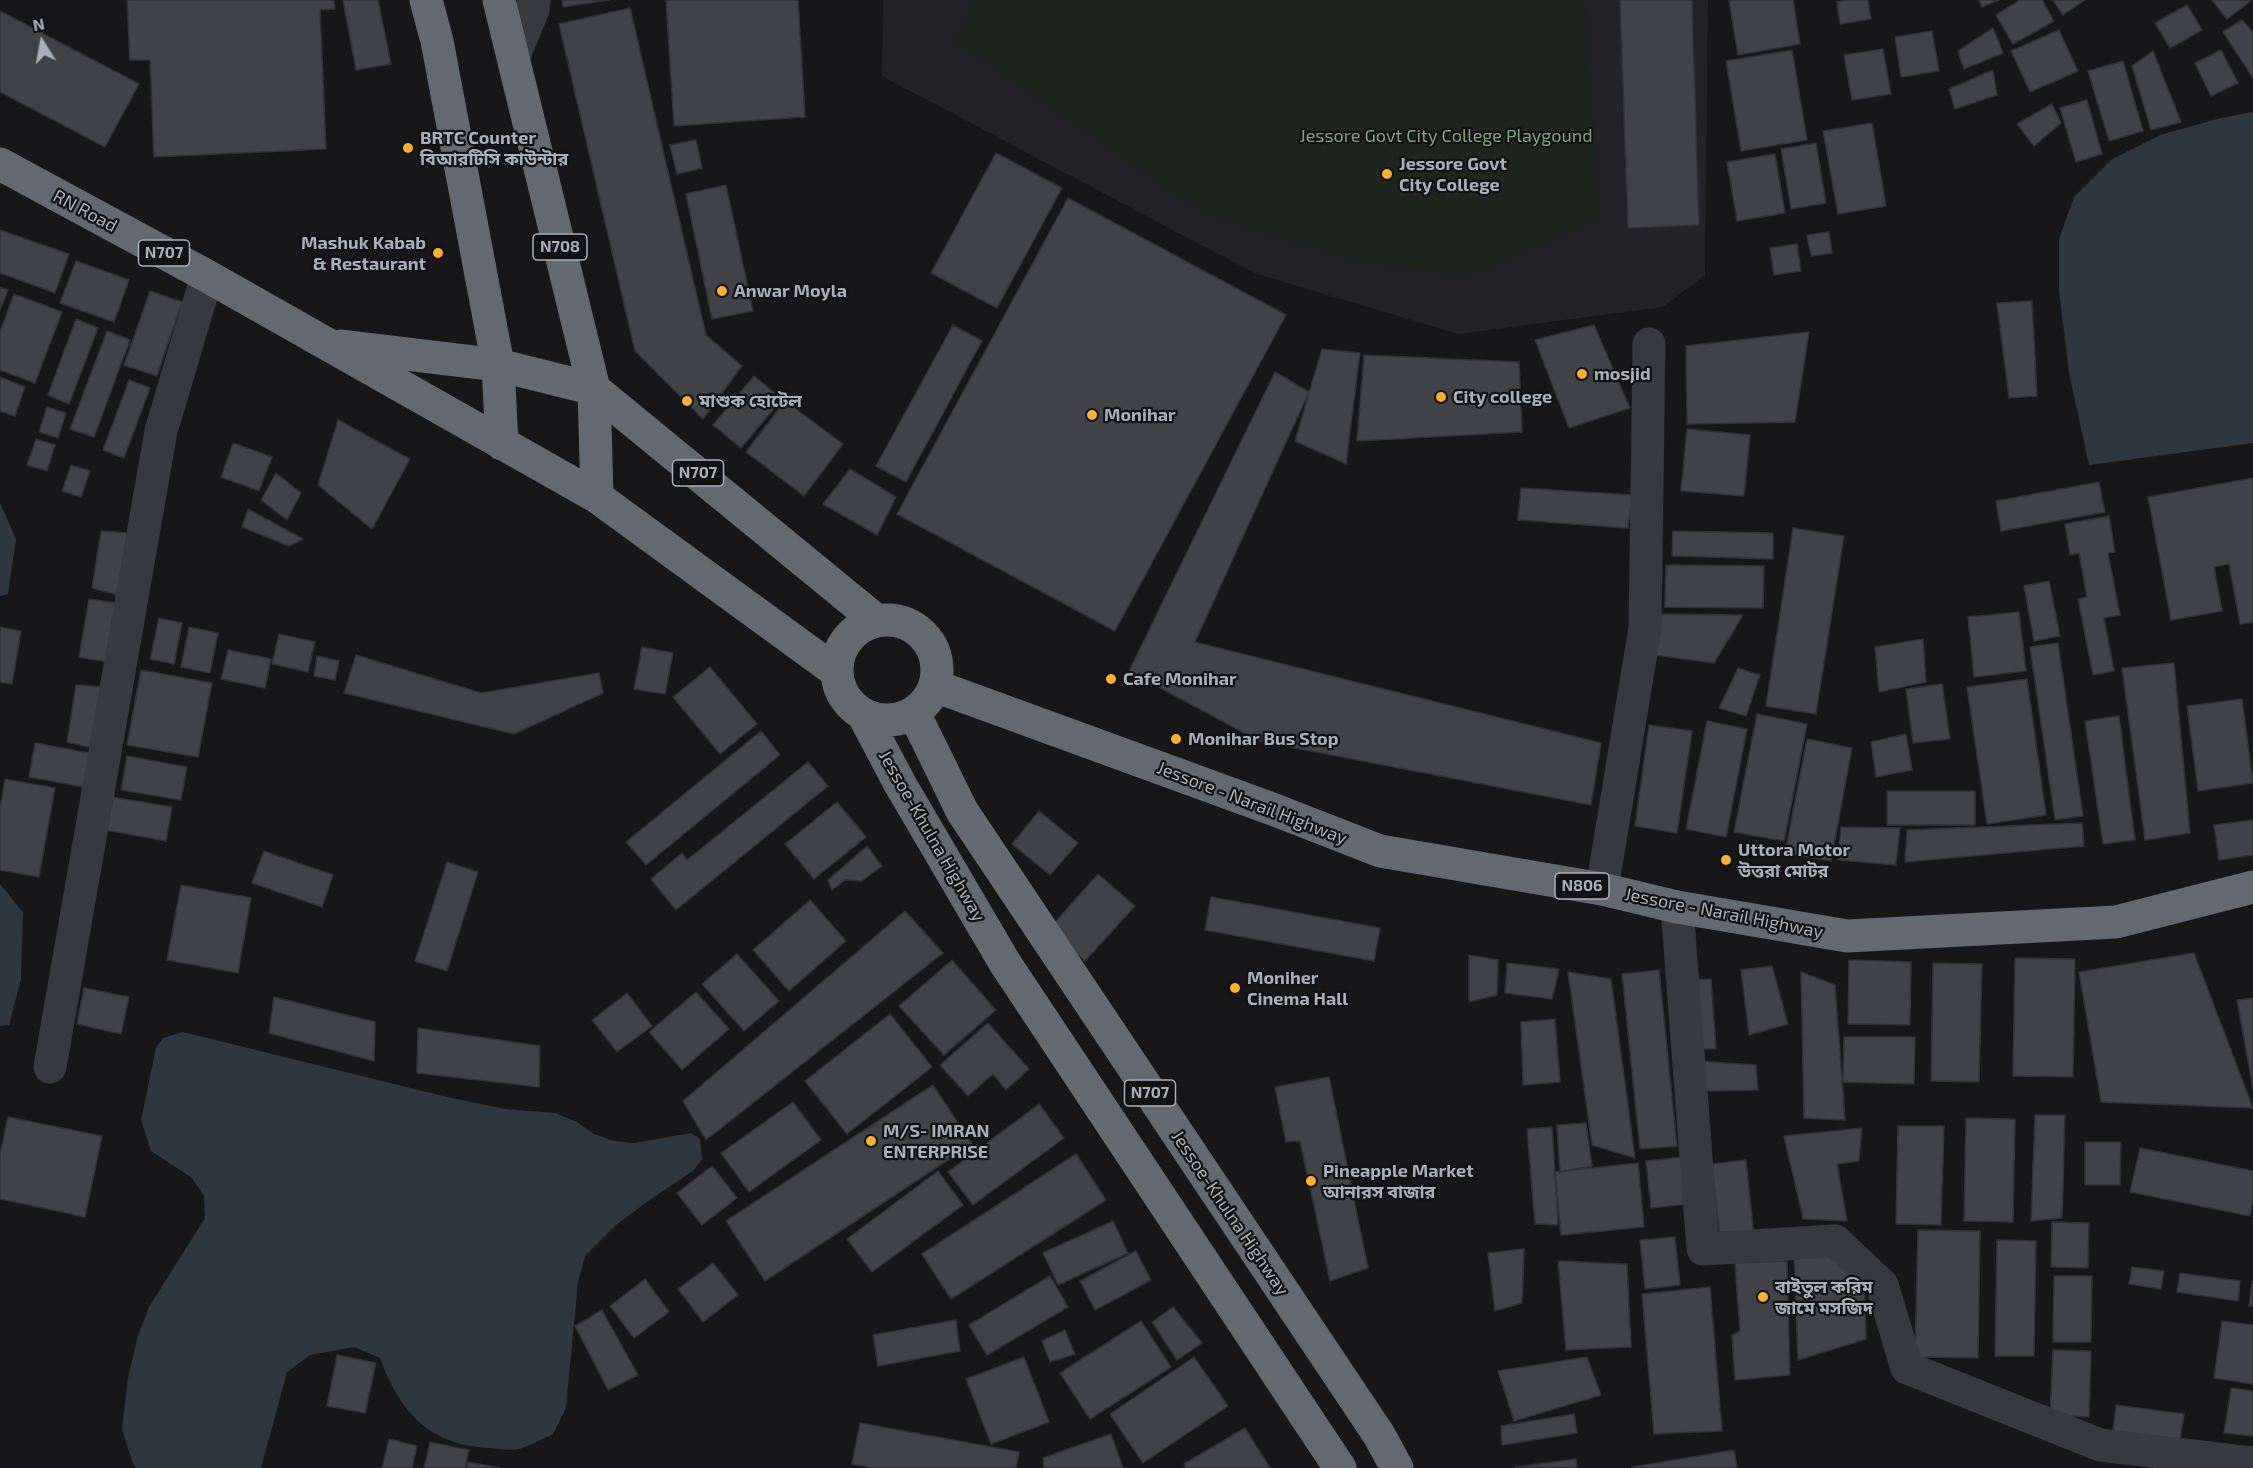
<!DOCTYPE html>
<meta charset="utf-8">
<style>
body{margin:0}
#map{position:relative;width:2253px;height:1468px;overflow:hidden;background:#17171a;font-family:"Exo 2",sans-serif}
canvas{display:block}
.north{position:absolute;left:12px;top:12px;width:60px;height:60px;-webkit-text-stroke:4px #121215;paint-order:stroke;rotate:349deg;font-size:16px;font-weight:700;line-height:24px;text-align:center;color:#a9afba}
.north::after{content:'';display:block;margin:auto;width:21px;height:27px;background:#a9afba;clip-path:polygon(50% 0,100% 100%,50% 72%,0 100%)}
</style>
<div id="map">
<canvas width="2253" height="1468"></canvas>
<div class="north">N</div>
</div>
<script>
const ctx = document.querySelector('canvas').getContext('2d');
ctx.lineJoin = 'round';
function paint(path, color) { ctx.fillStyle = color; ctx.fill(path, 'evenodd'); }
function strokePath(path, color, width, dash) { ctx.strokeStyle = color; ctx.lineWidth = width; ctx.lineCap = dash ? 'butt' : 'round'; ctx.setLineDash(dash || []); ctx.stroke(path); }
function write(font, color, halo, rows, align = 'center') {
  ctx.font = font + ' "Exo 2","Noto Sans Bengali",sans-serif'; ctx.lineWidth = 4.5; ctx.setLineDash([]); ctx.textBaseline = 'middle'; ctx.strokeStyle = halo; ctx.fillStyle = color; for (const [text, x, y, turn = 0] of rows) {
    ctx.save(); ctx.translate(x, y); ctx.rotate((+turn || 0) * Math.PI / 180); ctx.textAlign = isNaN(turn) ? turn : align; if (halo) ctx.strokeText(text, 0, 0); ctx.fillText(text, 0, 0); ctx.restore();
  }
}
paint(new Path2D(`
 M 883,0 L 1708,0 L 1705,275 L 1663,307 L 1458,334 L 1254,273 L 882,76 Z`), '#232327');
paint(new Path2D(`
 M 977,0 L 1584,0 L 1600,218 L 1466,277 L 1351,259 L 1205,214 L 955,41 Z`), '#1d251e');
paint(new Path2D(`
 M 2253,112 L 2253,443 L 2089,465 L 2069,373 L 2059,290 L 2059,239 L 2074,197 L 2112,159 L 2160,135 L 2221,118 Z
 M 0,503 L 16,539 L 8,594 L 0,596 Z
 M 0,884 L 23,912 L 21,979 L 9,1025 L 0,1026 Z
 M 183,1032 L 447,1097 L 505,1109 L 555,1113 L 577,1122 L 594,1134 L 614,1141 L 634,1143 L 691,1133 L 700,1139 L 702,1159 L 693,1171 L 651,1199 L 616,1225 L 585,1256 L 578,1282 L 566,1408 L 553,1434 C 542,1439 530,1446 519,1449 C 510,1451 499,1449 491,1448 C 430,1446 400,1413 380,1358 L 354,1347 L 310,1355 L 287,1372 L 261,1468 L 136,1468 L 132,1461 L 122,1429 L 128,1378 L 138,1336 L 149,1307 L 205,1218 L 204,1196 L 192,1178 L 151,1151 L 141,1120 L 156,1048 L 163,1038 Z`), '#2c373f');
const building = new Path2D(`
 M 127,0 L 334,0 L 335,9 L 320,10 L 326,149 L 154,157 L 150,60 L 130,60 Z
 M 343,0 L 378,0 L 391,64 L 356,70 Z
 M 562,0 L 609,0 L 563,7 Z
 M 666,0 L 798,0 L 805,117 L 674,126 Z
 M 1620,0 L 1692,0 L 1699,225 L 1628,228 Z
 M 1729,0 L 1793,0 L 1800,44 L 1738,55 Z
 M 1849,0 L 1868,0 L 1871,19 L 1840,24 L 1837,2 Z
 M 1979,0 L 1999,0 L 1982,7 Z
 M 2020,0 L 2042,0 L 2054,21 L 2013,44 L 1996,15 Z
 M 2053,0 L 2085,0 L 2063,15 Z
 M 2212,0 L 2252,0 L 2227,19 Z
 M 2187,5 L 2202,30 L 2170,48 L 2155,23 Z
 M 630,8 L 706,335 L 742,366 L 703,419 L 635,351 L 559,24 Z
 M 0,11 L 139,84 L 105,147 L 0,92 Z
 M 2242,20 L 2253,32 L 2253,78 L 2223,32 Z
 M 1993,28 L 2003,53 L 1964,69 L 1958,51 Z
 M 2059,30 L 2078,71 L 2030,92 L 2011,51 Z
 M 1932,31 L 1939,71 L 1901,77 L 1895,37 Z
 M 1883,49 L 1891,94 L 1852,100 L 1844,55 Z
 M 1792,50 L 1807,140 L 1741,151 L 1726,61 Z
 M 2221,50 L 2238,83 L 2211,96 L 2195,63 Z
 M 2153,51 L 2181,122 L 2151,130 L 2132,66 Z
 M 2123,61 L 2143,131 L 2109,141 L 2088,71 Z
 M 1993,70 L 1997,95 L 1955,109 L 1949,89 Z
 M 2087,100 L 2102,154 L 2076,162 L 2060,108 Z
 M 2052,104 L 2061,123 L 2034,146 L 2017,124 Z
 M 1872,123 L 1886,206 L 1838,214 L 1823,131 Z
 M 696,140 L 702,168 L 677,174 L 670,145 Z
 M 1816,143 L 1826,203 L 1791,209 L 1781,149 Z
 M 996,153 L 1062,188 L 997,308 L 931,273 Z
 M 1775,154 L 1785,213 L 1737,221 L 1727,162 Z
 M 726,185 L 753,311 L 712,319 L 686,194 Z
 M 1068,198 L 1286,315 L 1115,631 L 897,514 Z
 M 0,230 L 69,254 L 55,293 L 0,273 Z
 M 1829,232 L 1832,253 L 1811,256 L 1807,235 Z
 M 1797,244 L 1801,271 L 1774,275 L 1770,248 Z
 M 76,261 L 129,280 L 114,322 L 60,303 Z
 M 0,287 L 8,290 L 0,310 Z
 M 150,291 L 182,302 L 157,376 L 124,365 Z
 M 14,294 L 62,312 L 35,383 L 0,370 L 0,332 Z
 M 2032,301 L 2037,396 L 2009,398 L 1997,303 Z
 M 76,319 L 98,328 L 69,404 L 48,395 Z
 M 953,325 L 982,341 L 906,482 L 876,466 Z
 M 1594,325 L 1630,408 L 1569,428 L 1535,340 Z
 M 107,331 L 130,340 L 94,437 L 70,429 Z
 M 1809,332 L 1795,422 L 1687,424 L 1686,346 Z
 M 1322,349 L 1360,353 L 1346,464 L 1295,441 Z
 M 1364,355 L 1519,362 L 1522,432 L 1357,441 Z
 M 1275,372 L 1309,392 L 1195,642 L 1601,743 L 1591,805 L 1259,741 L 1129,671 Z
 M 754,376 L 782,399 L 741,448 L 713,425 Z
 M 0,377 L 25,387 L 15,416 L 0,411 Z
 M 129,380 L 150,388 L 124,458 L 103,450 Z
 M 785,401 L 843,444 L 804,496 L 746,452 Z
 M 47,407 L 66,413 L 58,438 L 39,432 Z
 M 338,420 L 410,459 L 372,529 L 318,485 Z
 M 1687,429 L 1750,435 L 1744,496 L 1681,491 Z
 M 36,439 L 55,445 L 47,471 L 27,465 Z
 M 233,443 L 272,457 L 259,491 L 221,477 Z
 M 71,465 L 90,471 L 81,497 L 62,491 Z
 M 850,469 L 896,497 L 877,535 L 823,504 Z
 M 276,473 L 301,493 L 287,520 L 261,500 Z
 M 2253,478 L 2253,622 L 2240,624 L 2229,564 L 2214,567 L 2222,611 L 2171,620 L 2148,497 Z
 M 2099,482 L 2105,512 L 2001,531 L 1996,501 Z
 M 1521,488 L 1632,495 L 1628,528 L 1518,520 Z
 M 248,509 L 303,539 L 289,546 L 242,527 Z
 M 2109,516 L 2115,552 L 2108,553 L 2120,615 L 2104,618 L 2114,671 L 2093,675 L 2078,599 L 2087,597 L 2079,553 L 2070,555 L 2065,524 Z
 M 1793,528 L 1844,536 L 1816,714 L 1766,706 Z
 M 101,531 L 129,533 L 118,595 L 92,588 Z
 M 1673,531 L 1773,533 L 1773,559 L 1672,556 Z
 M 1666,565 L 1764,566 L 1763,608 L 1665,607 Z
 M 2049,581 L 2060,636 L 2034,641 L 2024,586 Z
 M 89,599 L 116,603 L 107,662 L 79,657 Z
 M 2019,612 L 2026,671 L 1974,677 L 1968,617 Z
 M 1660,614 L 1743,615 L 1714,663 L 1654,655 Z
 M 159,618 L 182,623 L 174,664 L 150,659 Z
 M 0,627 L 21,631 L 12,684 L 0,682 Z
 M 189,627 L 218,633 L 210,673 L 181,667 Z
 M 279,634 L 315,642 L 308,672 L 272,664 Z
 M 1923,639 L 1926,682 L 1879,692 L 1875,647 Z
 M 2058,643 L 2083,816 L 2055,820 L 2030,647 Z
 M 642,647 L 673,653 L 665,694 L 634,689 Z
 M 228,650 L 271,659 L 265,688 L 221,679 Z
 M 356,655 L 481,693 L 599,673 L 603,693 L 514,734 L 344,693 Z
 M 317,656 L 339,661 L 335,680 L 314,676 Z
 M 2174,663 L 2190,833 L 2145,840 L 2122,668 Z
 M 710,667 L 757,724 L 720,754 L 673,697 Z
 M 1738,668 L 1760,675 L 1746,716 L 1719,708 Z
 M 141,670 L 212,683 L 198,757 L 127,745 Z
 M 2027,679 L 2046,815 L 1987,824 L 1967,687 Z
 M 1942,684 L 1950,739 L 1913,743 L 1906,689 Z
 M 76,685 L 104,687 L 93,748 L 67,742 Z
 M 2242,699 L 2253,783 L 2198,791 L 2187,706 Z
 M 1757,714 L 1807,724 L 1784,841 L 1734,832 Z
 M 2119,716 L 2135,840 L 2103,844 L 2085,721 Z
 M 1707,721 L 1747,729 L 1726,837 L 1686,829 Z
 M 1649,725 L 1692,731 L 1677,833 L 1635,826 Z
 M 761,731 L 780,755 L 646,865 L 626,842 Z
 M 1906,734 L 1912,770 L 1876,777 L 1871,742 Z
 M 1807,739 L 1852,748 L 1831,861 L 1785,853 Z
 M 35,743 L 95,754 L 89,788 L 29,777 Z
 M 127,756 L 187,767 L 181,800 L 121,790 Z
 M 808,762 L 828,786 L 676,910 L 651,879 L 682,853 L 687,860 Z
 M 5,779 L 55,788 L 39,877 L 0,870 L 0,809 Z
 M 1887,791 L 1975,791 L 1975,825 L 1887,825 Z
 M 112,797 L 172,807 L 166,841 L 106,830 Z
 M 837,802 L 866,837 L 814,879 L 785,844 Z
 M 1039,811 L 1078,843 L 1050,875 L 1012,844 Z
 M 2253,820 L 2253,855 L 2219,860 L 2214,825 Z
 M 2082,823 L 2084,846 L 1905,862 L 1907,830 Z
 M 1841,827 L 1900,828 L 1896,865 L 1838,860 Z
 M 867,846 L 882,866 L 862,881 L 845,880 L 832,890 L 828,880 Z
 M 264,851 L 333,875 L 322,907 L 252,883 Z
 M 447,862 L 478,872 L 447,971 L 415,961 Z
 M 1098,874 L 1135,906 L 1085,961 L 1049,929 Z
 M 181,885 L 251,898 L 238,973 L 167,960 Z
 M 1211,897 L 1380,928 L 1374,961 L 1205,930 Z
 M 810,900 L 846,941 L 789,991 L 753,950 Z
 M 905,911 L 943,953 L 706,1140 L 683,1101 Z
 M 2194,953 L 2253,1108 L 2101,1102 L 2079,972 Z
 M 737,954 L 779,1001 L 744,1031 L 702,984 Z
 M 1469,955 L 1498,960 L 1497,995 L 1469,1002 Z
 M 2015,958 L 2075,959 L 2073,1077 L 2013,1076 Z
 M 952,960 L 996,1010 L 944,1055 L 899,1006 Z
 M 1849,960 L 1911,962 L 1910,1025 L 1848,1024 Z
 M 1507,963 L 1559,969 L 1552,999 L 1505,993 Z
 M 1933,963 L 1982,964 L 1979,1082 L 1931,1081 Z
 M 1772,966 L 1788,1024 L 1749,1035 L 1741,970 Z
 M 1659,970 L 1677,1146 L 1640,1149 L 1622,974 Z
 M 1568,972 L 1611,979 L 1635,1158 L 1592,1145 Z
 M 1801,972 L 1835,985 L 1845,1120 L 1804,1118 Z
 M 1711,979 L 1716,1049 L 1698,1049 L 1692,980 Z
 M 84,988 L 129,997 L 121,1034 L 77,1024 Z
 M 696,992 L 729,1029 L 682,1070 L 649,1032 Z
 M 627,993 L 652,1026 L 617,1052 L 592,1020 Z
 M 274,997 L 375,1022 L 374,1061 L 269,1033 Z
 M 2253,998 L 2253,1089 L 2237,1000 Z
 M 890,1014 L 932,1067 L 847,1134 L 805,1081 Z
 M 1555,1019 L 1560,1082 L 1523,1085 L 1521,1022 Z
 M 988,1023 L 1029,1069 L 1006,1090 L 993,1074 L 968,1096 L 940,1065 Z
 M 418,1028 L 540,1046 L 539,1087 L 417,1073 Z
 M 1844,1037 L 1915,1037 L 1914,1084 L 1843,1082 Z
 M 1697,1061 L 1756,1065 L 1758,1090 L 1702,1091 Z
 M 1329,1077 L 1368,1268 L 1330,1281 L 1300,1141 L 1286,1142 L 1275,1087 Z
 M 933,1085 L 972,1144 L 765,1281 L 726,1221 Z
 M 793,1102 L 821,1140 L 749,1192 L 721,1153 Z
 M 1039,1104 L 1064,1138 L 973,1205 L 948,1172 Z
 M 2035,1115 L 2065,1115 L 2062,1218 L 2031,1221 Z
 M 8,1117 L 102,1136 L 85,1217 L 0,1199 L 0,1154 Z
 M 1966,1118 L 2015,1119 L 2013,1222 L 1964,1221 Z
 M 1586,1123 L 1592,1166 L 1560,1172 L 1557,1125 Z
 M 1898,1126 L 1944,1126 L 1941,1225 L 1896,1224 Z
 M 1552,1127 L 1558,1225 L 1535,1224 L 1527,1129 Z
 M 1862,1128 L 1859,1161 L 1837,1164 L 1847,1221 L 1803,1219 L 1784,1136 Z
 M 2085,1142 L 2121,1142 L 2120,1185 L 2085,1185 Z
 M 2140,1148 L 2253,1171 L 2253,1200 L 2250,1216 L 2130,1192 Z
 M 1076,1154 L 1106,1200 L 951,1299 L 922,1254 Z
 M 1684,1157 L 1689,1204 L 1651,1208 L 1646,1161 Z
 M 1746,1160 L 1754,1236 L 1720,1239 L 1712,1164 Z
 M 1638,1163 L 1644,1227 L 1561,1235 L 1555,1172 Z
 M 712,1166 L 737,1198 L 702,1225 L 677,1193 Z
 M 938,1171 L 963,1205 L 872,1272 L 847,1239 Z
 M 1113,1221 L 1128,1253 L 1058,1285 L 1043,1253 Z
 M 2052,1222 L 2089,1223 L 2088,1268 L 2051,1267 Z
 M 1918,1230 L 1980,1231 L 1978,1358 L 1915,1357 Z
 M 1675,1237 L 1680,1285 L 1645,1289 L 1640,1240 Z
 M 1997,1240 L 2036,1241 L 2034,1356 L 1995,1356 Z
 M 1524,1249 L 1522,1303 L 1495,1311 L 1488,1253 Z
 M 1136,1251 L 1151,1280 L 1095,1310 L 1080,1281 Z
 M 1863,1252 L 1866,1339 L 1798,1360 L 1794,1254 Z
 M 1558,1261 L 1627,1264 L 1631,1347 L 1566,1350 Z
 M 1787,1261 L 1790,1375 L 1735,1380 L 1732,1335 L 1740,1331 L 1735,1263 Z
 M 713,1263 L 738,1295 L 703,1322 L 678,1289 Z
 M 2132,1267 L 2164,1271 L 2161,1289 L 2129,1284 Z
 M 2180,1273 L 2240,1281 L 2238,1301 L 2177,1292 Z
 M 1050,1276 L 1068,1307 L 987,1355 L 969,1325 Z
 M 2054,1276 L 2092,1276 L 2091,1342 L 2053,1342 Z
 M 645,1279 L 669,1312 L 634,1338 L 610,1306 Z
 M 2252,1282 L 2253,1282 L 2253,1306 L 2249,1306 Z
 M 1710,1287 L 1722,1431 L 1654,1434 L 1642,1294 Z
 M 1173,1307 L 1202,1343 L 1177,1360 L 1152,1322 Z
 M 602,1310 L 638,1375 L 608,1390 L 575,1326 Z
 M 956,1320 L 960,1351 L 878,1366 L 873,1335 Z
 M 1141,1321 L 1171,1367 L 1090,1419 L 1060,1373 Z
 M 2222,1321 L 2253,1325 L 2253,1384 L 2214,1378 Z
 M 1065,1330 L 1075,1354 L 1050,1362 L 1042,1341 Z
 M 2053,1350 L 2091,1351 L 2089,1417 L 2050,1415 Z
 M 337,1355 L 376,1363 L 365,1413 L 327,1406 Z
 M 1024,1357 L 1049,1422 L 991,1444 L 966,1379 Z
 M 1194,1357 L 1228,1406 L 1143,1463 L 1110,1414 Z
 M 1587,1357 L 1601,1395 L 1514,1421 L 1498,1371 Z
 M 2231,1388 L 2253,1391 L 2253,1436 L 2224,1433 Z
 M 2116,1405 L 2184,1414 L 2180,1441 L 2113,1432 Z
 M 1574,1414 L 1577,1433 L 1502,1445 L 1501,1426 Z
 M 860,1423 L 1019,1452 L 1016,1468 L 873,1468 L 852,1464 Z
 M 1245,1428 L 1270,1468 L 1186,1468 L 1184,1464 Z
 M 1111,1434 L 1123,1468 L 1044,1468 L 1043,1458 Z
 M 389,1439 L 417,1446 L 412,1468 L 382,1468 Z
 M 430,1442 L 469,1450 L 465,1468 L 424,1468 Z
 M 1734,1450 L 1737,1468 L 1632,1468 L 1632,1467 Z
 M 1576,1459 L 1577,1468 L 1515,1467 Z
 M 468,1462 L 500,1468 L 467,1468 Z`);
paint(building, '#414247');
strokePath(building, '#313136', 1.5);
strokePath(new Path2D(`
 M 514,55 L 533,10 L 534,0
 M 1602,889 L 1645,628 L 1649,344
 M 1677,907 L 1703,1249 L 1835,1241 L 1882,1285 L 1907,1368 L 2100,1445 L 2253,1463
 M 50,1067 L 161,431 L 207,276`), '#38393f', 33);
strokePath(new Path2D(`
 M 426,0 L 437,41 L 498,365 L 502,444
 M 499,0 L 594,389 L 597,497
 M 0,164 L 207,276 L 597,497 L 837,672
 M 340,346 L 498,365 L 594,389 L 877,621
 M837 670a50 50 0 1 1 100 0a50 50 0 1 1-100 0Z
 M 935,686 L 1275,810 L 1380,851 L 1602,889 L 1677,907 L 1847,936 L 2116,922 L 2253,887
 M 914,713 L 962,811 L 1379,1435 L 1397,1468
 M 863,714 L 900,784 L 1005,963 L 1340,1468`), '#646870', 33);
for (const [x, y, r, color] of [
 [408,148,6,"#feaf2b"],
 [1387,174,6,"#feaf2b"],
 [438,253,6,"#feaf2b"],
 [722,291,6,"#feaf2b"],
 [1582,374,6,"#feaf2b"],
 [1441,397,6,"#feaf2b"],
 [687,401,6,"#feaf2b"],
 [1092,415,6,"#feaf2b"],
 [1111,679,6,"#feaf2b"],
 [1176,739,6,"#feaf2b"],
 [1726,860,6,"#feaf2b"],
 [1235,988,6,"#feaf2b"],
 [871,1141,6,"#feaf2b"],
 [1311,1181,6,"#feaf2b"],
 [1763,1297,6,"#feaf2b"]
]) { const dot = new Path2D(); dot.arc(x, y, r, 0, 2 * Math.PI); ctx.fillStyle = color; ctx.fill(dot); strokePath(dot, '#121215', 2); }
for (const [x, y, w] of [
 [560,247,54],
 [164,253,51],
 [698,473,51],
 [1582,886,54],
 [1150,1093,51]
]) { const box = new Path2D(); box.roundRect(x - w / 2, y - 13, w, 26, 4.5); ctx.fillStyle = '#121215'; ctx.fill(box); strokePath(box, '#a9afba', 1.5); }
write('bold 16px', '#a9afba', null, [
 ["N708",560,247],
 ["N707",164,253],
 ["N707",698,473],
 ["N806",1582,886],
 ["N707",1150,1093]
]);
write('18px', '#7ea77f', '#121215', [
 ["Jessore Govt City College Playgound",1446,136]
]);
write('bold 18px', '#a9afba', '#121215', [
 ["BRTC Counter",420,138],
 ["বিআরটিসি কাউন্টার",420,159],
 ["Jessore Govt",1399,164],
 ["City College",1399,185],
 ["Mashuk Kabab",426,243,"right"],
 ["& Restaurant",426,264,"right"],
 ["Anwar Moyla",734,291],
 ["mosjid",1594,374],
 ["City college",1453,397],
 ["মাশুক হোটেল",699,401],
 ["Monihar",1104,415],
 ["Cafe Monihar",1123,679],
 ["Monihar Bus Stop",1188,739],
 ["Uttora Motor",1738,850],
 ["উত্তরা মোটর",1738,871],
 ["Moniher",1247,978],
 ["Cinema Hall",1247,999],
 ["M/S- IMRAN",883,1131],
 ["ENTERPRISE",883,1152],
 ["Pineapple Market",1323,1171],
 ["আনারস বাজার",1323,1192],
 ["বাইতুল করিম",1775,1287],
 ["জামে মসজিদ",1775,1308]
], 'left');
write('18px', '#a9afba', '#121215', [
 ["RN Road",85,211,28],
 ["Jessore - Narail Highway",1252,803,21],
 ["Jessoe-Khulna Highway",932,836,60],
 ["Jessore - Narail Highway",1724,913,11],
 ["Jessoe-Khulna Highway",1230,1213,56]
]);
</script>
